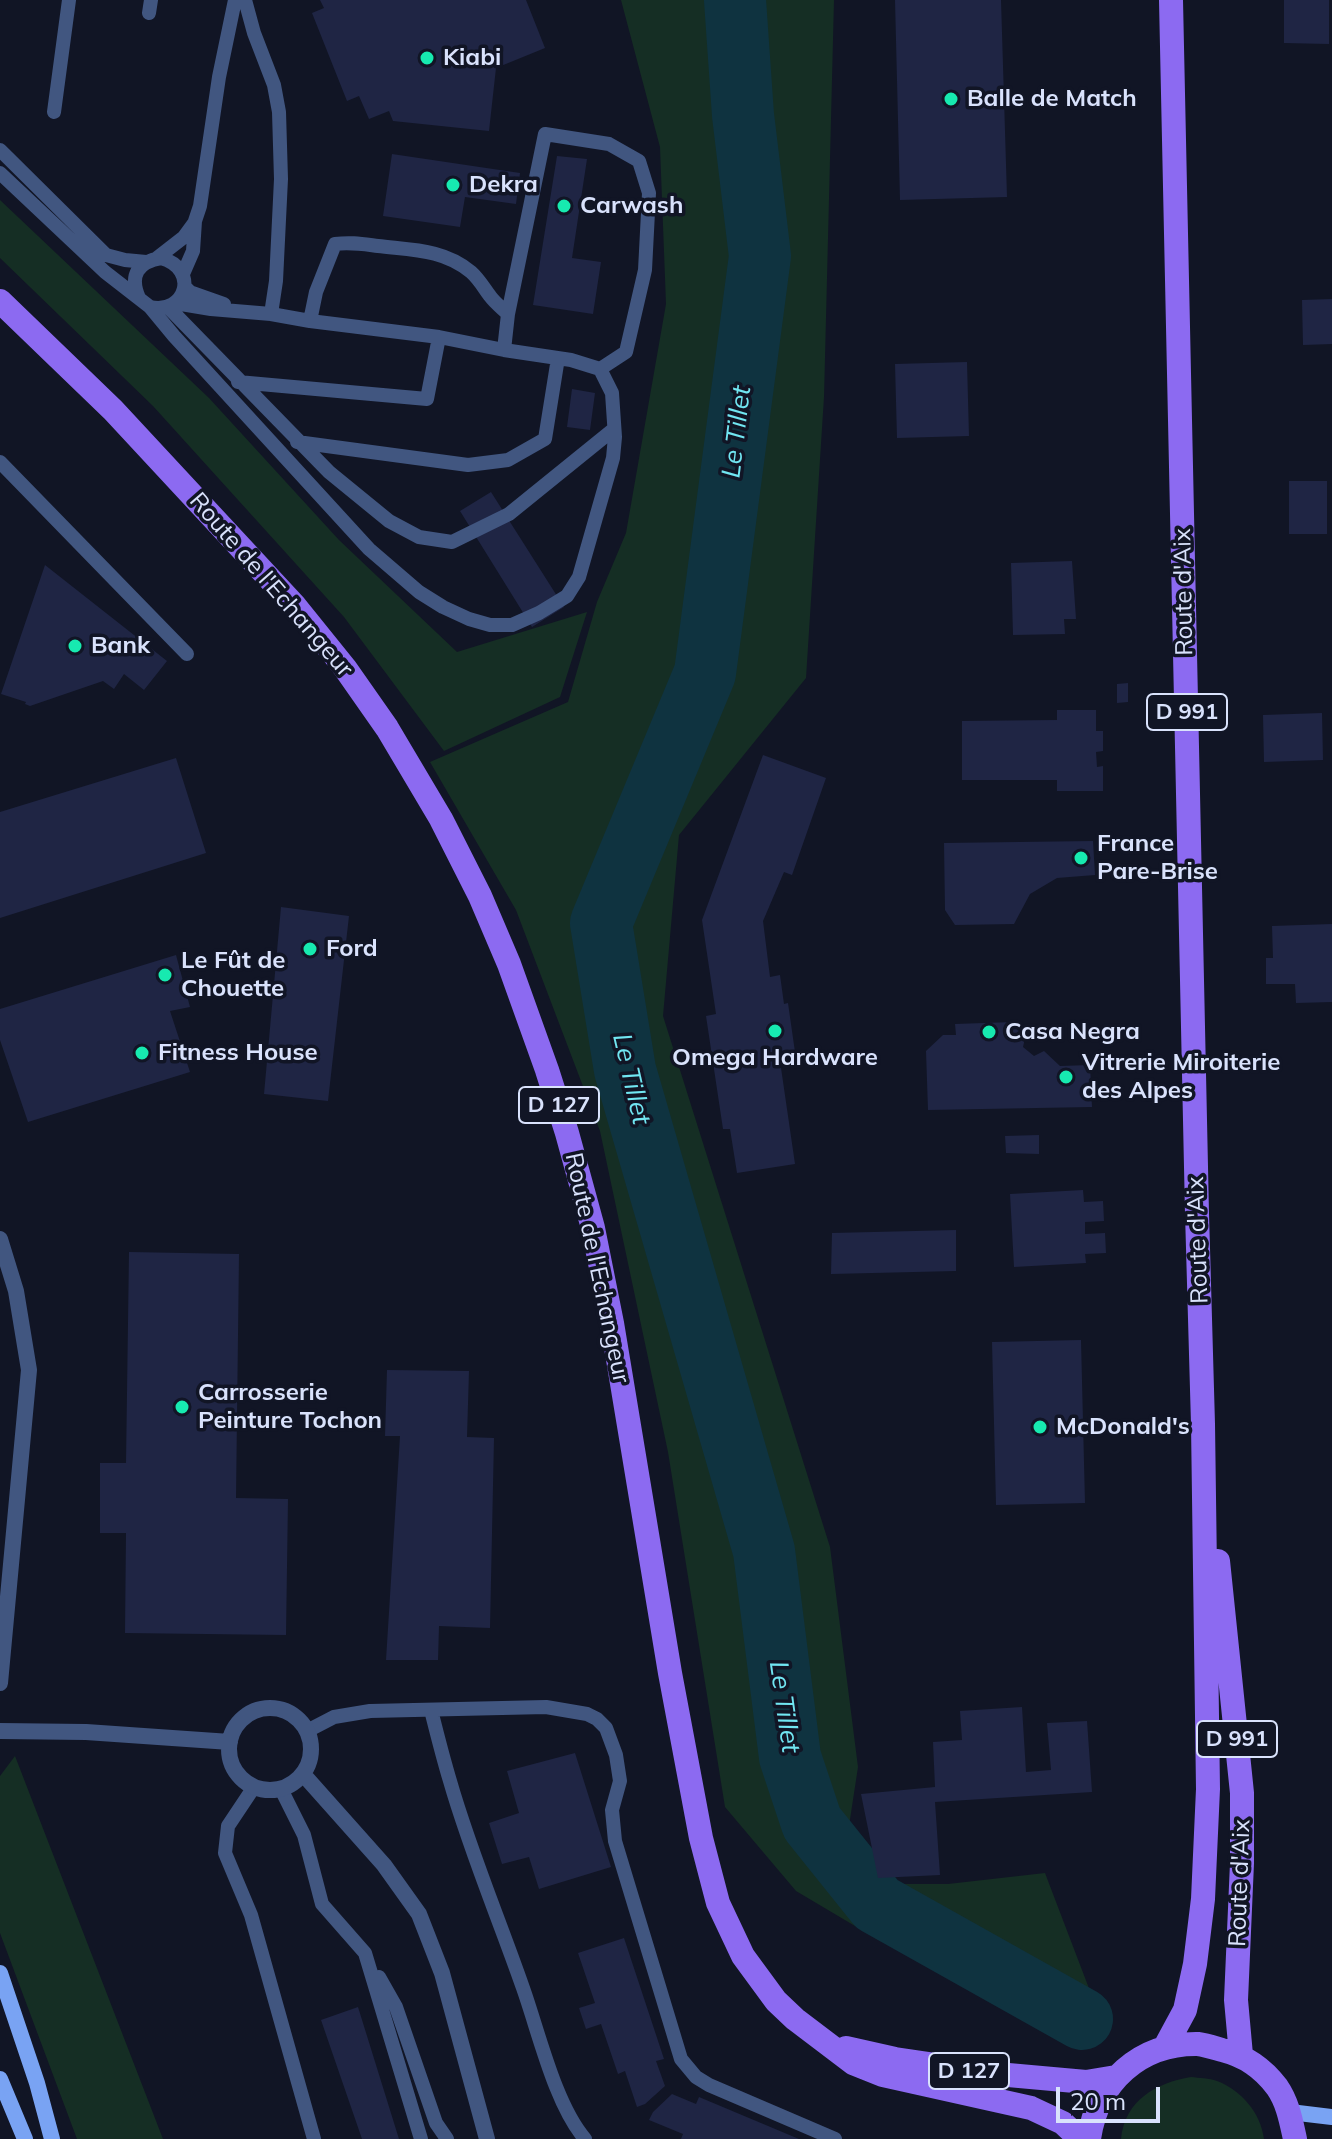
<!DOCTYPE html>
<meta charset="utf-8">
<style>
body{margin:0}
#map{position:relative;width:1332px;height:2139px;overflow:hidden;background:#111525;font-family:Mulish,sans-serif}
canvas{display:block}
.scale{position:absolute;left:1056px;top:2087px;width:104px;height:36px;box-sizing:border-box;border:4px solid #d9e2fc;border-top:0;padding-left:10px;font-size:24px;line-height:28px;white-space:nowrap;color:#d9e2fc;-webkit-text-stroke:6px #111525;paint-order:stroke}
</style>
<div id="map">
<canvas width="1332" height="2139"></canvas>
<div class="scale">20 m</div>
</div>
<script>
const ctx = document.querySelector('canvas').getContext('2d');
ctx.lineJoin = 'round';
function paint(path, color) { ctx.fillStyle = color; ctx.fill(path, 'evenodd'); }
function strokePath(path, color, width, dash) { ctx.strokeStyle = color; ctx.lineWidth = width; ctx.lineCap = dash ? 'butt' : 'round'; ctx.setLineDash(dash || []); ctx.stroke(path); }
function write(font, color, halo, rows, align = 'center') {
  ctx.font = font + ' Mulish,sans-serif'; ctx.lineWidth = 7; ctx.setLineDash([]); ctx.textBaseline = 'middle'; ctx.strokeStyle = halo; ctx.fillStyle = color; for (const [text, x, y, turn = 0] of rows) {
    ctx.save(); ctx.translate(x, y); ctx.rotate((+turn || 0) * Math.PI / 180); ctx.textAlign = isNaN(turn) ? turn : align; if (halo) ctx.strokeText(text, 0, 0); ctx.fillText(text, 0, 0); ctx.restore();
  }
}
paint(new Path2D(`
 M 621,0 L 834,0 L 824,397 L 806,678 L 679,835 L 663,1016 L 830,1547 L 858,1767 L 847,1839 L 874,1884 L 948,1884 L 1045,1873 L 1090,1991 L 1054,2022 L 977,1983 L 882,1942 L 796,1891 L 725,1807 L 668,1452 L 600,1131 L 516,910 L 430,762 L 568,702 L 597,602 L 626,533 L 666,304 L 660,147 Z
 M 0,200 L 209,398 L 339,540 L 457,652 L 587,612 L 560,697 L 444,751 L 344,617 L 153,406 L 0,258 Z
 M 15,1756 L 163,2139 L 77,2139 L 0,1933 L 0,1776 Z
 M 1191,2077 C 1199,2078 1209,2078 1217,2081 C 1241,2090 1261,2113 1264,2139 L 1121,2139 C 1125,2100 1156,2083 1191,2077 Z`), '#152e24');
strokePath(new Path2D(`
 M 735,0 L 743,115 L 760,256 L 705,673 L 601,923 L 625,1070 L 764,1551 L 790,1757 L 812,1823 L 877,1904 L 1082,2019`), '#0f3340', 62);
paint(new Path2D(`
 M 320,0 L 526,0 L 545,48 L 496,68 L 489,131 L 393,121 L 389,111 L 369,119 L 359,96 L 347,101 L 312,13 L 324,8 Z
 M 895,0 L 1001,0 L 1007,197 L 900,200 Z
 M 1284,0 L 1329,0 L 1329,44 L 1284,43 Z
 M 392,154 L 520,173 L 516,204 L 465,197 L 460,227 L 383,216 Z
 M 557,156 L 587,159 L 572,258 L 601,262 L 593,314 L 533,305 Z
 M 1332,299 L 1332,344 L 1303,345 L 1302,300 Z
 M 967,362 L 969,436 L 897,438 L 895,364 Z
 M 572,389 L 595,393 L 590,430 L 567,427 Z
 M 1289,481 L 1327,481 L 1327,534 L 1289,534 Z
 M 491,492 L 564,607 L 532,627 L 460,511 Z
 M 1072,561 L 1076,619 L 1064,619 L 1065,634 L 1013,635 L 1011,563 Z
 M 45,565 L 167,661 L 144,690 L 124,674 L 114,689 L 103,681 L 30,706 L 25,704 L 26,702 L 1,694 Z
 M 1128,683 L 1128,702 L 1117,703 L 1117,684 Z
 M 1057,710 L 1096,710 L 1096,731 L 1103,731 L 1103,751 L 1096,752 L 1097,767 L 1103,766 L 1103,791 L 1057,791 L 1057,780 L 962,780 L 962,721 L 1057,720 Z
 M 1322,713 L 1323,760 L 1264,762 L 1263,715 Z
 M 763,755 L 826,778 L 792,875 L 784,872 L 763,921 L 770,977 L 780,975 L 784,1004 L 788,1003 L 796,1059 L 780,1061 L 795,1164 L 737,1173 L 730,1129 L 723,1129 L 706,1016 L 716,1014 L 702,920 Z
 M 176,758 L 206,853 L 0,918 L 0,812 Z
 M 1093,841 L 1095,875 L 1057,878 L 1030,894 L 1014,924 L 955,925 L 945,910 L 944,843 Z
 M 281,907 L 349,916 L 328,1101 L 264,1094 Z
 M 1332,924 L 1332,1002 L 1296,1003 L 1295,984 L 1266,984 L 1266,958 L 1273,958 L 1272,926 Z
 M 176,955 L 190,1007 L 170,1011 L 190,1072 L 28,1122 L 0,1040 L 0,1009 Z
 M 1013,1022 L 1026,1034 L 1023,1047 L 1034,1056 L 1044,1051 L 1060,1066 L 1090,1065 L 1092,1107 L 928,1110 L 926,1051 L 943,1035 L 956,1035 L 955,1024 Z
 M 1039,1135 L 1039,1154 L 1006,1153 L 1005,1136 Z
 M 1083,1190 L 1084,1202 L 1103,1201 L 1104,1221 L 1085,1222 L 1085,1234 L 1105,1233 L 1106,1253 L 1085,1254 L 1086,1263 L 1014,1267 L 1010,1194 Z
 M 956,1230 L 956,1271 L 831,1274 L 832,1233 Z
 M 129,1252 L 239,1254 L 236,1498 L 288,1499 L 286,1635 L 125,1633 L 126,1533 L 100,1533 L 100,1463 L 126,1463 Z
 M 1081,1340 L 1085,1503 L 996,1505 L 992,1342 Z
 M 387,1370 L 469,1371 L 467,1437 L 494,1438 L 490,1628 L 439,1626 L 438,1660 L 386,1660 L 400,1436 L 385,1436 Z
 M 1022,1707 L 1026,1772 L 1051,1770 L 1047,1723 L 1087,1721 L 1092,1792 L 935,1802 L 940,1875 L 878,1878 L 861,1794 L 935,1787 L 933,1742 L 962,1740 L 960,1711 Z
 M 575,1753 L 611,1867 L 539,1889 L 529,1857 L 502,1864 L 489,1823 L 519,1813 L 507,1771 Z
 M 624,1938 L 664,2059 L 656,2061 L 665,2086 L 645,2104 L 637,2107 L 625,2071 L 618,2074 L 601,2024 L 586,2029 L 579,2008 L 595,2003 L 578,1953 Z
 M 358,2007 L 399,2139 L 362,2139 L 321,2020 Z
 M 672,2094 L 696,2104 L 699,2097 L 799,2139 L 681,2139 L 683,2134 L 649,2120 L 653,2112 Z`), '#1f2544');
strokePath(new Path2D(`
 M 149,13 L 151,0
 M 54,112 L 69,0
 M 0,150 L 106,255 L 125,260 L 146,262
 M 0,173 L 105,272 L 150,307 C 186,315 200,269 161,258 C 138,262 129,275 139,298
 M 157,258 L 184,237 L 195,222
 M 183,274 L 193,251 L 195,221 L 200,206 L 219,77 L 235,0
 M 185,287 L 190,292 L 224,304
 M 175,303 L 211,309 L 271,314
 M 150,307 L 174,336 L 369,549 L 419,592 L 443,607 L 469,619 L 490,625 L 512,625 L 539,613 L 567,596 L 579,577 L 613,458 L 615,437 L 612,393 L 600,369 L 571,360 L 504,350 L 439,337 L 310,321 L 271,314 L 276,281 L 281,179 L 279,112 L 274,85 L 254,33 L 245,0
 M 168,307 L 329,472 L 389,521 L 419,537 L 452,542 L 509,514 L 614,429
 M 508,314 L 545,134 L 609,144 L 639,161 L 649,193 L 645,270 L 626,352 L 600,369
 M 310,321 L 316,292 L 335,244 C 351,242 362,244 378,246 C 411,250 444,249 471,272 C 479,279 484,288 490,296 C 495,303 502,308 508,314 L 504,350
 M 238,382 L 427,399 L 439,337
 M 297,442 L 468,465 L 508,460 L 545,439 L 558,358
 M 0,462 L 187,654
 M 431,1710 C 437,1734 443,1758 450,1781 C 470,1851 499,1919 523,1988 C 539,2033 555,2104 585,2139
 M 307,1731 L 334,1717 L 370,1711 L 546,1707 L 587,1714 L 597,1719 L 606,1728 L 616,1755 L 620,1781 L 612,1810 L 615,1841 L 681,2059 L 696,2077 L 709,2085 L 835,2139
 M 254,1787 L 228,1826 L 225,1853 L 251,1915 L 314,2139
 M 281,1789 L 304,1835 L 322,1904 L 365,1953 L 421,2139
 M 379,1977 L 396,2007 L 436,2123 L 447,2139`), '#415680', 14);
strokePath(new Path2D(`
 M 0,1239 L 16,1291 L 29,1370 L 0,1683
 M229 1749a41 41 0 1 1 82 0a41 41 0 1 1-82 0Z
 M 0,1731 L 86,1732 L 230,1742
 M 303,1774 L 384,1865 L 419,1914 L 442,1973 L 487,2139`), '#415680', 16);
strokePath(new Path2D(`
 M 0,1973 L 37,2083 L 52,2139
 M 0,2079 L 25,2139
 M 1290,2112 L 1332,2117`), '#79a3f3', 16);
strokePath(new Path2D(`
 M 0,301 L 113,410 L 295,606 L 345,668 L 387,728 L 441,819 L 480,896 L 509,964 L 547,1070 L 567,1133 L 593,1228 L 612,1323 L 670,1673 L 701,1838 L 718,1903 L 743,1956 L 776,2001 L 795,2019 L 853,2063 L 883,2075 L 1031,2108 L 1063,2123 L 1080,2139
 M 1218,1561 L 1242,1793 L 1242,1863 L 1236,2000 L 1241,2055
 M 1165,2047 L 1185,2010 L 1195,1964 L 1203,1899 L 1208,1789 L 1203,1424 L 1197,1213 L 1171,0
 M 846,2048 L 895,2059 L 997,2074 L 1086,2082 L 1116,2077
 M 1089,2139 C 1097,2082 1140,2043 1198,2044 C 1206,2045 1215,2048 1222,2050 C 1245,2056 1262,2067 1277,2087 C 1288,2103 1291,2121 1295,2139`), '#8c6af1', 24);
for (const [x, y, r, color] of [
 [427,58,8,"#17eab0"],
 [951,99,8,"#17eab0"],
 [453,185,8,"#17eab0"],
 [564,206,8,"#17eab0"],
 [75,646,8,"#17eab0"],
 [1081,858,8,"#17eab0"],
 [310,949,8,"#17eab0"],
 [165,975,8,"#17eab0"],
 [775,1031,8,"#17eab0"],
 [989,1032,8,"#17eab0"],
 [142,1053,8,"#17eab0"],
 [1066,1077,8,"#17eab0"],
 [182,1407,8,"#17eab0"],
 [1040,1427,8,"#17eab0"]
]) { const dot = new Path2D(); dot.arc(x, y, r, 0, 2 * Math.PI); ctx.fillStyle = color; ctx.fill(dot); strokePath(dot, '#111525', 3); }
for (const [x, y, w] of [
 [1187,712,80],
 [559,1105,80],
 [1237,1739,80],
 [969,2071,80]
]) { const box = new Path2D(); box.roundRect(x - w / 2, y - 18, w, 36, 6); ctx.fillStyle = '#111525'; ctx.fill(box); strokePath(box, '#d9e2fc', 2); }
write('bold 22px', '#d9e2fc', null, [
 ["D 991",1187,712],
 ["D 127",559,1105],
 ["D 991",1237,1739],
 ["D 127",969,2071]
]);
write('bold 24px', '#d9e2fc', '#111525', [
 ["Kiabi",443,58],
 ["Balle de Match",967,99],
 ["Dekra",469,185],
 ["Carwash",580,206],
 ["Bank",91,646],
 ["France",1097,844],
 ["Pare-Brise",1097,872],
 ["Ford",326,949],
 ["Le Fût de",181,961],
 ["Chouette",181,989],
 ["Casa Negra",1005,1032],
 ["Fitness House",158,1053],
 ["Omega Hardware",775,1058,"center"],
 ["Vitrerie Miroiterie",1082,1063],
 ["des Alpes",1082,1091],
 ["Carrosserie",198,1393],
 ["Peinture Tochon",198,1421],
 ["McDonald's",1056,1427]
], 'left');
write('24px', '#d9e2fc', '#111525', [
 ["Route de l'Echangeur",271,585,49],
 ["Route d'Aix",1184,592,-91],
 ["Route d'Aix",1198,1240,-92],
 ["Route de l'Echangeur",597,1268,78],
 ["Route d'Aix",1240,1883,-88]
]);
write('italic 26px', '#71e6f2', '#111525', [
 ["Le Tillet",737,432,-83],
 ["Le Tillet",631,1079,77],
 ["Le Tillet",784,1707,82]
]);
</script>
